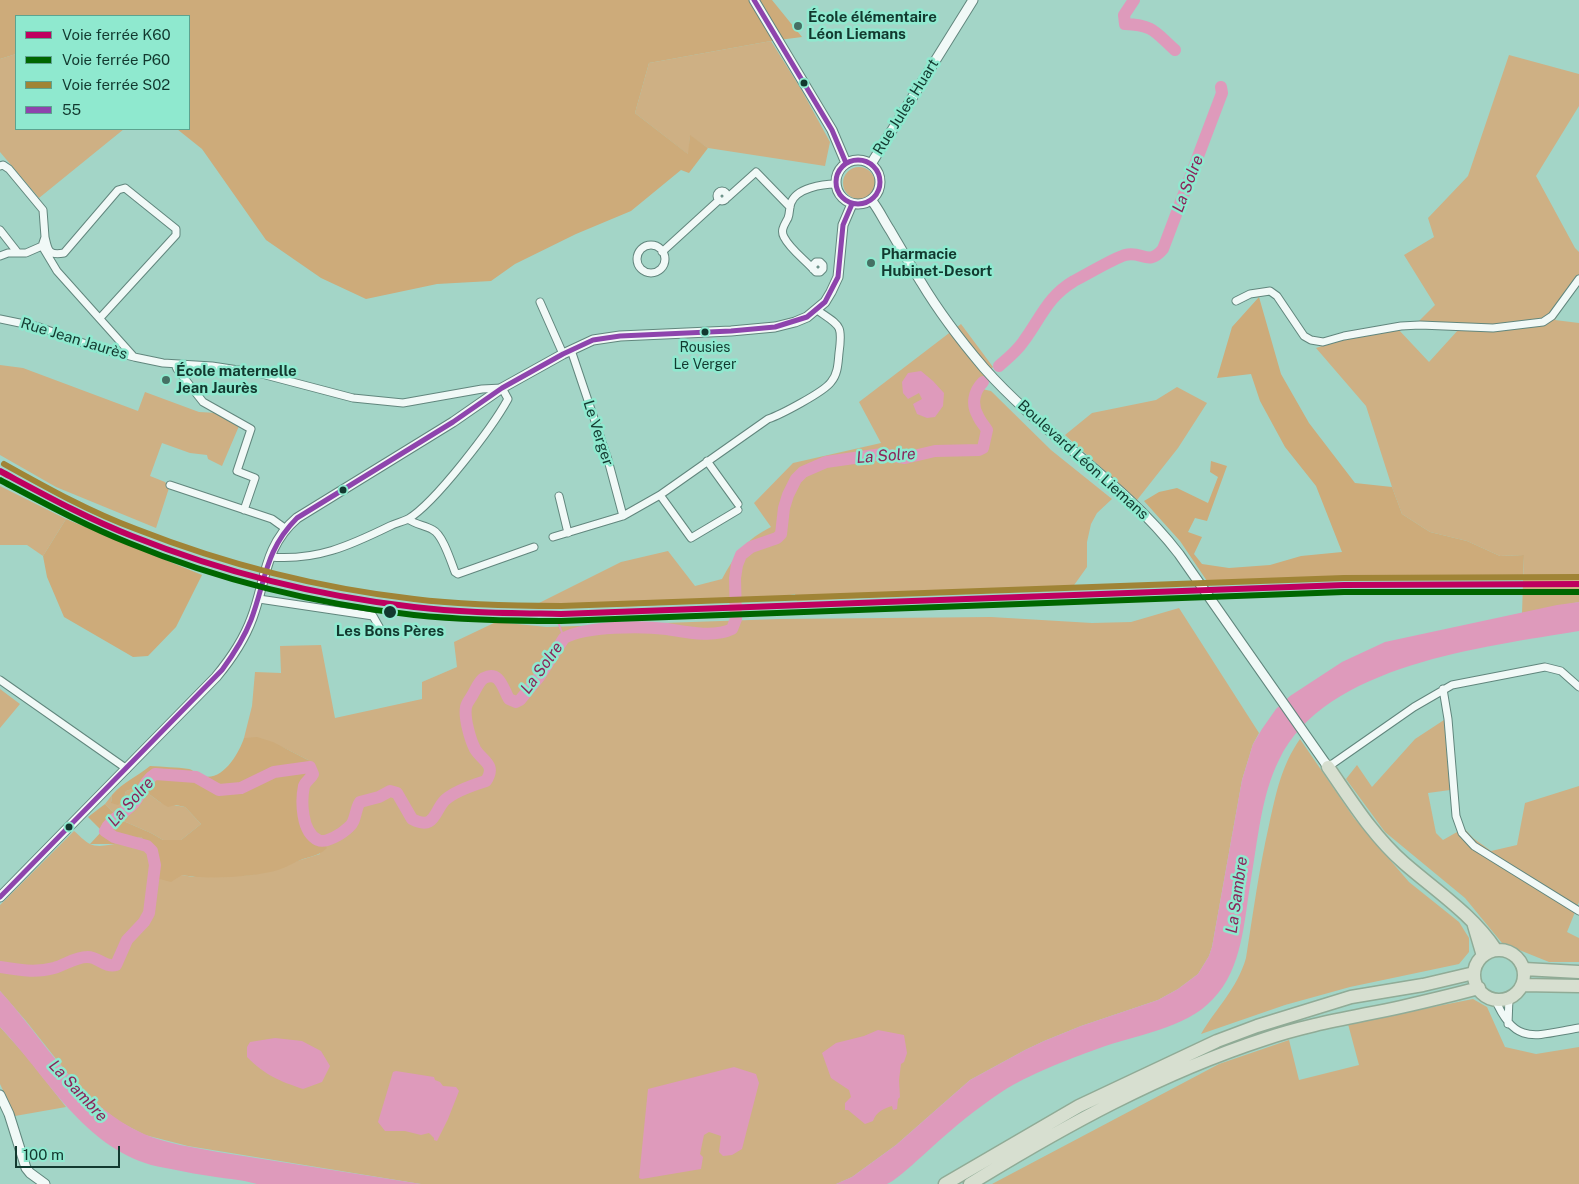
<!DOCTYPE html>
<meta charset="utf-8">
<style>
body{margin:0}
#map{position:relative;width:1579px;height:1184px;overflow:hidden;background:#a3d5c7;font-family:"Public Sans",sans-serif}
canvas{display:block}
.legend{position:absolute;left:15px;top:15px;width:175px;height:115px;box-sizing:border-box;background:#8fe9cf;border:1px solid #5da38f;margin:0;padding:6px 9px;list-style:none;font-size:15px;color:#12392f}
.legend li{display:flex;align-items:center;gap:10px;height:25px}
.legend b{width:25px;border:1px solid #5da38f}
.scale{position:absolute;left:15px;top:1146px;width:105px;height:22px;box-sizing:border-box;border:2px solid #12392f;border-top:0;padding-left:6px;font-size:15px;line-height:18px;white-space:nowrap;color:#12392f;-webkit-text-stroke:4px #8fe9cf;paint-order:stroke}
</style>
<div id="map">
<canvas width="1579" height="1184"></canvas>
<ul class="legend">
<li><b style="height:6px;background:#bf005f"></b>Voie ferrée K60</li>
<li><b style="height:6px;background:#060"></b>Voie ferrée P60</li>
<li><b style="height:6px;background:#a08436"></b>Voie ferrée S02</li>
<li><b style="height:6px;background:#8e44ad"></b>55</li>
</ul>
<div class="scale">100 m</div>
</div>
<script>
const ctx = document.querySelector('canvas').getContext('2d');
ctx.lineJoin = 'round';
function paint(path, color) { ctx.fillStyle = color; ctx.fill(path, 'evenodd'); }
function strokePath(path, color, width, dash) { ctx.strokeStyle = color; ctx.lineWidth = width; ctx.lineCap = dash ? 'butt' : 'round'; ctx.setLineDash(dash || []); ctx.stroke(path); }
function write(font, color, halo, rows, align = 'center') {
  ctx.font = font + ' "Public Sans",sans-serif'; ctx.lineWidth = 5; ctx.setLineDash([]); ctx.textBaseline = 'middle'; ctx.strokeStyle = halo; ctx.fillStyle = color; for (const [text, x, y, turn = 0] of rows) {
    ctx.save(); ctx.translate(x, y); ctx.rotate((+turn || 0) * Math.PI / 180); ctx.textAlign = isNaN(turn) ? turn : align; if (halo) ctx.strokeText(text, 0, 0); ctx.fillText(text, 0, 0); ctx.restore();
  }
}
paint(new Path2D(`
 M 771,41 L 801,89 L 830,142 L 825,166 L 708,148 L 690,136 L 689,155 L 635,113 L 649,63 Z
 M 16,54 L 16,129 L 124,129 L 39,198 L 0,152 L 0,59 Z
 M 1509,55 L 1579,74 L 1579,106 L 1536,176 L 1575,248 L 1579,252 L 1579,278 L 1555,320 L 1579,323 L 1579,602 L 1522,613 L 1524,555 L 1500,556 L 1467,541 L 1430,532 L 1402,514 L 1392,487 L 1366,406 L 1316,348 L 1358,334 L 1398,329 L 1429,362 L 1459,329 L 1419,321 L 1435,305 L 1404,255 L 1434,237 L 1428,218 L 1468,176 Z
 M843 183a16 16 0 1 1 32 0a16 16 0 1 1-32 0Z
 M 961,324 L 993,367 L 973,387 L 991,391 L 1051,450 L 1112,499 L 1097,513 L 1091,524 L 1087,542 L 1087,567 L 1072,588 L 797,601 L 795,594 L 762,600 L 618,607 L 531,607 L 621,562 L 668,551 L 695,586 L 722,579 C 736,554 745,540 771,527 L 754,503 L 793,463 L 881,443 L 859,402 Z
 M 0,365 L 23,368 L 138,411 L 145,392 L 199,412 L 218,413 L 239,426 L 222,466 L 208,459 L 207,455 L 190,453 L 162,443 L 150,476 L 165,482 L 169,488 L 156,528 L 56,487 L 0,455 Z
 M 1177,387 L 1207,403 L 1178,448 L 1137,500 L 1065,435 L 1092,413 L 1156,400 Z
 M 0,486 L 66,519 L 43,556 L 27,545 L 0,545 Z
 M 1179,608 L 1259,733 L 1253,744 L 1242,780 L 1212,947 L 1209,956 L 1198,974 L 1178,989 L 1158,1000 L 1081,1026 L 1044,1041 L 1025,1050 L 970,1080 L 896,1145 L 852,1177 L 836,1184 L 421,1184 L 188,1146 L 145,1135 L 120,1122 L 96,1104 L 68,1074 L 26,1021 L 0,991 L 0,905 L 74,831 C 79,835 84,841 90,844 C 101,850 129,840 141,837 C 156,851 156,858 156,878 L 182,875 L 193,877 L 252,875 L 320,854 C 318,838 316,844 309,832 C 295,808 302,784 308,760 C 288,750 267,737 244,738 L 252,706 L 255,672 L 281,673 L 280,646 L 321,645 L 335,718 L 422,699 L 422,682 L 457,667 L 454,642 L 496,622 L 547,627 L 779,619 L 991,617 L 1092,623 L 1131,622 Z
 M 0,689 L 20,704 L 0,728 Z
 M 1444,720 L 1450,790 L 1428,793 L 1436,833 L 1443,840 L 1464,828 L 1473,838 L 1491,851 L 1517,845 L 1525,803 L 1579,786 L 1579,902 L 1567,932 L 1579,938 L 1579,962 L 1549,962 L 1502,943 L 1465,898 L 1385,832 L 1346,779 L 1357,765 L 1372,787 L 1415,739 Z
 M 1300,739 L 1354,818 L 1409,882 L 1459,922 L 1469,938 L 1469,952 L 1459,964 L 1350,987 L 1285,1005 L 1201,1034 C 1217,1007 1237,989 1246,958 C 1253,914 1259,869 1269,825 C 1276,794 1281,766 1300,739 Z
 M 135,788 L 149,794 L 161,803 L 185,807 L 201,824 L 181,840 L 163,840 L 151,833 L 121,820 L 105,804 L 112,795 L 111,802 L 123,800 L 126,791 Z
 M 1473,999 L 1487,1007 L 1505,1047 L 1536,1054 L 1579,1047 L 1579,1184 L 992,1184 L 1219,1064 L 1289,1040 L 1299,1080 L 1359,1065 L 1348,1024 Z
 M 0,1027 L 27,1057 L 66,1107 L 15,1116 L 0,1084 Z`), '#ceb084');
paint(new Path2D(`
 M 0,0 L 772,0 L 802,37 L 771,41 L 649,63 L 635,113 L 688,154 L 690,135 L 708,148 L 689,173 L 681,170 L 631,211 L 576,234 L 515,264 L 491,281 L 437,284 L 366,299 L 321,278 L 266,240 L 202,149 L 177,129 L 189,129 L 189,16 L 16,16 L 16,54 L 0,59 Z
 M 1259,297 L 1281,374 L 1309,423 L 1355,483 L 1392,487 L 1402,514 L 1430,532 L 1467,541 L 1500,556 L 1524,555 L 1523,580 L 1399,579 L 1209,584 L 1180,541 L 1144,501 L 1159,492 L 1177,488 L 1208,503 L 1218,477 L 1210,472 L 1211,461 L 1227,466 L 1207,521 L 1195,518 L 1188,532 L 1202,537 L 1194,554 L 1202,564 L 1229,568 L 1270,565 L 1301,556 L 1342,552 L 1316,486 L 1285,447 L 1260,401 L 1251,374 L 1217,378 L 1232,327 Z
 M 66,519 L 202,575 L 176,627 L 148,656 L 133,657 L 64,617 L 47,577 L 43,556 Z
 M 257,737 L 273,742 L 308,760 L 311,764 C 307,771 303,777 302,785 C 299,802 302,840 323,842 L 327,848 C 320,855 313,856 303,859 C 295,862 287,867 278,870 C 255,877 205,880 182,875 L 171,882 L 156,878 C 156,859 155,850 141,837 L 114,844 L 90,844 L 102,831 L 88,817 L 105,804 L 121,820 L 151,833 L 163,840 L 181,840 L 201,824 L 185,807 L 176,805 L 168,807 L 161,803 L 149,794 L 135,788 L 126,791 L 123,800 L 118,805 L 111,803 L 112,795 C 123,782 137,777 150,766 C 163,767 176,767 189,769 C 194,770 197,775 202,776 C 223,782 239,753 244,738 Z`), '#cdab7a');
paint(new Path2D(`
 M 921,371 L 933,381 L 944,393 L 943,406 L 935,417 L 927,418 L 917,414 L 913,404 L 922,399 L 919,393 L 908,399 L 903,393 L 902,382 L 908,373 Z
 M 1579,602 L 1579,631 C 1485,647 1325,664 1279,760 C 1261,796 1258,840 1251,879 C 1244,920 1243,968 1213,999 C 1186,1029 1134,1035 1097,1049 C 1069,1059 1028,1075 1003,1091 C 977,1108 954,1127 931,1148 C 922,1156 897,1180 887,1184 C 880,1184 846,1184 836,1184 L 852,1177 L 896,1145 L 970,1080 L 1025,1050 L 1044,1041 L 1081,1026 L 1158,1000 L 1178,989 L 1198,974 L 1209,956 L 1212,947 L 1242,780 L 1253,744 L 1262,729 L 1276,709 L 1290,696 L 1342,662 L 1385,642 L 1557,605 Z
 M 0,991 C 45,1040 80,1106 144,1134 C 167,1144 193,1147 218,1152 L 421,1184 L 257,1184 C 243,1180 230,1179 216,1177 C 201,1175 186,1172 171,1169 C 162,1167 153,1166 145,1163 C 79,1140 45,1074 0,1027 Z
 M 878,1030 L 904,1035 L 907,1053 L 904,1062 L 901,1064 L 899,1080 L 900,1097 L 898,1099 L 897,1109 L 893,1110 L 892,1106 C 883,1109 877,1111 873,1121 L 865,1124 L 848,1110 L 845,1110 L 845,1103 L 851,1097 L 849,1090 L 831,1078 L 822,1053 L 836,1043 L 864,1036 Z
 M 275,1038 L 302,1041 L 321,1051 L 330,1066 L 322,1082 L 303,1089 C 279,1081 265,1075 247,1057 L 247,1047 L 250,1042 Z
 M 734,1067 L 756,1074 L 759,1083 L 742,1149 L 732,1155 L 723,1156 L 719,1152 L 721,1136 L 709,1132 L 704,1135 L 700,1154 L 703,1157 L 701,1169 L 642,1179 L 639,1178 L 648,1089 Z
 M 396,1071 L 434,1077 L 435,1080 L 440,1082 L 443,1086 L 456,1087 L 459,1091 L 448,1119 L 437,1141 L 434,1140 L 434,1138 L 429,1133 L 421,1135 L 405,1131 L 385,1131 L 378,1122 L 393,1072 Z`), '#de9abb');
strokePath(new Path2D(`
 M 558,622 L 564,638`), '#de9abb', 2);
strokePath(new Path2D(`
 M 1134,0 L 1124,15 L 1125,24 C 1154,25 1155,32 1175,50
 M 999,366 C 1008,358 1017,351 1023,342 C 1041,318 1047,297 1074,281 C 1088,274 1112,259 1125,255 C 1142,250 1148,267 1163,249 L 1222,93 L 1221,87
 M 0,967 C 18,970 36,973 54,968 C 65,965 75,957 87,957 C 97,956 105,968 116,965 L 127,940 L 144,922 L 149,913 L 155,865 L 152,851 L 147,846 L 114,837 L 105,831 C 110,819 125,813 134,803 C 142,793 144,781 155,774 L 196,777 L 219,790 L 241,788 L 274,772 L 310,767 L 313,774 C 311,779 306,780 304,786 C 301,800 301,832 318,840 C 326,844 343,833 349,827 C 356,822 355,809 360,802 L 379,797 L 390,791 L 397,793 L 412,819 C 435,831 434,811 445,800 C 455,791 473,785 486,781 C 497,764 482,761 475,749 C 470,739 464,718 466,707 C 467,702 471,698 473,694 C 476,689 479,681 484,678 C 500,670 503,689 509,699 L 516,702 L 520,700 L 539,677 L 564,638 C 587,626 641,626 667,629 C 686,632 714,638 732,629 L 736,619 L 735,578 L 737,565 L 741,555 L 751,547 L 777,538 L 781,534 L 784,508 L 788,495 L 796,479 L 803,472 L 826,462 L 882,454 L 905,458 L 935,451 L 979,450 L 983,448 L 987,430 C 984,425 980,421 978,416 C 971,404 974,391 983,382`), '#de9abb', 12);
const street = new Path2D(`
 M 0,166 L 3,165 L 9,169 L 43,210 L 45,237 L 42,246 L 57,271 L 134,357
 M717 196a5 5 0 1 1 10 0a5 5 0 1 1-10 0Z
 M 727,198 L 756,172 L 790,207
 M 0,230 L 18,253 L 26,253 L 42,246
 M 45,237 C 48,250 48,256 64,253 L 118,190 L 125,188 L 176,229 L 176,235 L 100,318
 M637 259a14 14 0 1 1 28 0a14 14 0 1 1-28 0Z
 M 662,252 L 719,200
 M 0,256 L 8,253 L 18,253
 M 813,269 L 813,265 L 816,262 L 820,262 L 823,265 L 823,269 L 820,272 L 816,272 L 813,269 C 804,259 790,249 784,237 C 780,230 785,224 788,218 C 790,213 789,208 791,203 C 796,188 823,184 836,184
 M 1236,301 L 1250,294 L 1270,291 L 1277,296 L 1304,336 L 1311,340 L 1323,342 L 1344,336 L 1401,326 L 1420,325 L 1493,328 L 1543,322 L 1552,316 L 1579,279
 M 540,302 L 563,354
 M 0,319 L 39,327 L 97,348 L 134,357 L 163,363 L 212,366 L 258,373 L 353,398 L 403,403 L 482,389 L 502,388 L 508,399 C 492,428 435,503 408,519 C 402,522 396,523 390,526 C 349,546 316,561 270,557
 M 571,350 L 608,460 L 623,516 L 660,495 L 768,419 C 780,415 824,392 831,382 C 838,374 838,363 839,353 C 843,324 840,326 817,310
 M 175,364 L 177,369 L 203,402 L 251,429 L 237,471 L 255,478 L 244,510
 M 707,461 L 738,504
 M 170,485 L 272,519 L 286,529
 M 660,495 L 691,538 L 738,510
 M 559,496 L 568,533
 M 408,519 C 416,525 425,525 433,530 C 443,535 451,562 455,572 L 458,574 L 534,547
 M 553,537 L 623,516
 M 259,599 L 373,616 L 382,632
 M 0,680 L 127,769
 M 1443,689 L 1448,719 L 1456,816 L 1462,833 L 1474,846 L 1579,911
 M 1328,767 L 1414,707 L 1452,685 L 1545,667 L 1561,671 L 1579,687
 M 1495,999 C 1515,1047 1536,1035 1579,1028
 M 1508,1024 L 1509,998`);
const secondary = new Path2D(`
 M 754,0 L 832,130 L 846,163
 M836 182a22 22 0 1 1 44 0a22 22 0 1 1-44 0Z
 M 871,164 L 973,0
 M 872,201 C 879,210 883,219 890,230 C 900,247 910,265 921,282 C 939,312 961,341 984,368 C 1044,436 1124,482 1179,554 L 1328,767
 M 0,897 L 216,677 C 231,659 244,640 252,618 C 266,581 264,546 297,518 L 453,422 L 502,388 L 563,354 L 593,340 L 620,336 L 731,331 L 775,327 L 795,322 L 807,317 L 825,302 L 831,292 L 838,277 L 843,225 L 852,204
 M 0,1095 L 9,1114 L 26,1168 L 30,1173 L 45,1184`);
const highway = new Path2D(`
 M 1328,767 C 1351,800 1373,836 1404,863 C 1436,891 1472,914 1496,950
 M 1473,922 L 1483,956
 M1474 975a25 25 0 1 1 50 0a25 25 0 1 1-50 0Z
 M 1524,969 L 1579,972
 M 1522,985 L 1579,986
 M 945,1184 L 1079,1106 L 1217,1041 L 1257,1026 L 1351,997 L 1423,985 L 1474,973
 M 970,1184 C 1063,1127 1160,1073 1265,1039 C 1309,1024 1355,1017 1401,1007 C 1427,1001 1453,995 1479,988`);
strokePath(street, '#61867d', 9);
strokePath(secondary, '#61867d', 11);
strokePath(highway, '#90ab96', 15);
strokePath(street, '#f1f9f7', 7);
strokePath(secondary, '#f1f9f7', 9);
strokePath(highway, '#d7dfd0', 12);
strokePath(new Path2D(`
 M 754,0 L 832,130 L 846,163
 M836 182a22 22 0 1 1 44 0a22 22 0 1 1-44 0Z
 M 0,897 L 222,670 C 233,655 244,638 251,620 C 266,580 265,550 297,518 L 453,422 L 502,388 L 563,354 L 593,340 L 620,336 L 731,331 L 775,327 L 807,317 L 825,302 L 838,277 L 843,225 L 852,204`), '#8e44ad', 5);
strokePath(new Path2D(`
 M 0,471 C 43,494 86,518 132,536 C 222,572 318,596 414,607 C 463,613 512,613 561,614 L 1344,585 L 1579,584`), '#bf005f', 6);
strokePath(new Path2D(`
 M 0,480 C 42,502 84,525 129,543 C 219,580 317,604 414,615 C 463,620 512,621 561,621 L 1344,592 L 1579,592`), '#060', 6);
strokePath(new Path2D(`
 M 4,464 C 47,488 90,512 136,529 C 225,564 318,588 414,599 C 463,605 512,606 561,606 L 1344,578 L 1579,577`), '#a08436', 6);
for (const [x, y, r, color] of [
 [798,26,5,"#457064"],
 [804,83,4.5,"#12392f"],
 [871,263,5,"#457064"],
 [705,332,4.5,"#12392f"],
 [166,380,5,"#457064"],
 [343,490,4.5,"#12392f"],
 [390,612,7,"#12392f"],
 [69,827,4.5,"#12392f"]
]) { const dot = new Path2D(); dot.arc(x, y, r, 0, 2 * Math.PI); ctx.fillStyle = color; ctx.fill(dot); strokePath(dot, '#8fe9cf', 2); }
write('14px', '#12392f', '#8fe9cf', [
 ["Rousies",705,348],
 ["Le Verger",705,365]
]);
write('bold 15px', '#12392f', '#8fe9cf', [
 ["École élémentaire",808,17],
 ["Léon Liemans",808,34],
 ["Pharmacie",881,254],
 ["Hubinet-Desort",881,271],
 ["École maternelle",176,371],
 ["Jean Jaurès",176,388]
], 'left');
write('15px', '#12392f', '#8fe9cf', [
 ["Rue Jules Huart",906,107,-58],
 ["Rue Jean Jaurès",74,339,17],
 ["Le Verger",598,433,72],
 ["Boulevard Léon Liemans",1083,460,42]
]);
write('bold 15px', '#12392f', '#8fe9cf', [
 ["Les Bons Pères",390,631]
]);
write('italic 16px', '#8b2359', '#8fe9cf', [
 ["La Solre",1188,184,-69],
 ["La Solre",886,456,-4],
 ["La Solre",542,668,-54],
 ["La Solre",131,802,-48],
 ["La Sambre",1237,895,-82],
 ["La Sambre",78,1091,47]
]);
</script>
